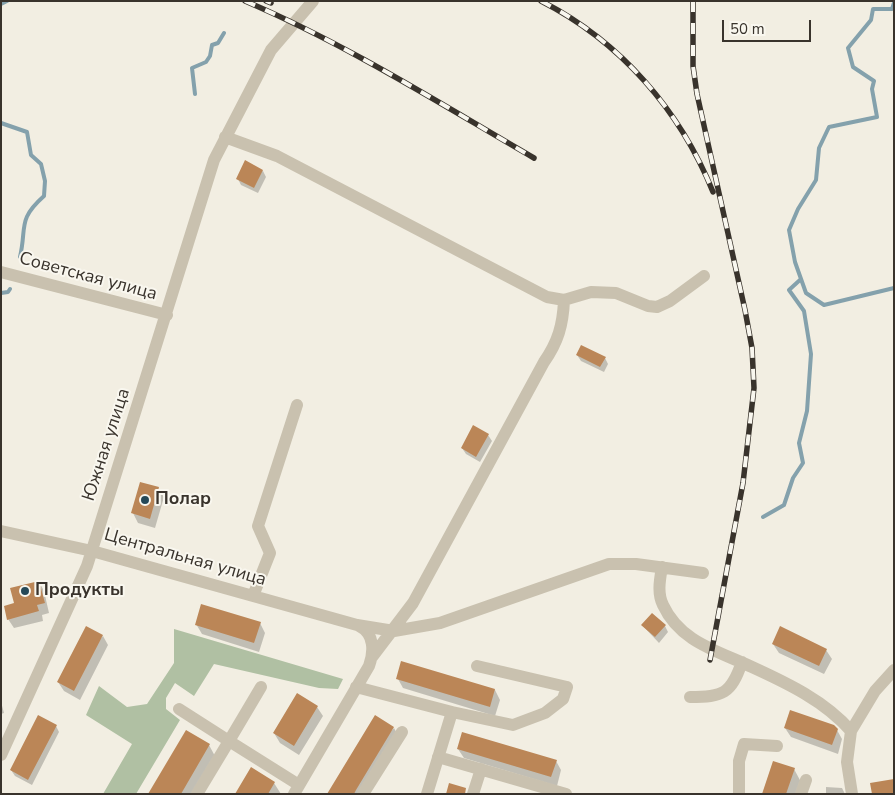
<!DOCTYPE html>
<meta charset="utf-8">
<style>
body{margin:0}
#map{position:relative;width:895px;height:795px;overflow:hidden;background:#f2eee2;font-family:"Nunito Sans",sans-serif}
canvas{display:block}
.frame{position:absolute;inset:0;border:2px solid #39332c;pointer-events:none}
.scale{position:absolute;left:722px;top:20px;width:89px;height:22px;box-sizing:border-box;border:2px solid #39332c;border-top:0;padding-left:6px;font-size:15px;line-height:18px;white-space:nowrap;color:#39332c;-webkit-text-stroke:4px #f9f7ef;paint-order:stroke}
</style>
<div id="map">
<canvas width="895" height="795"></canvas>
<div class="frame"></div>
<div class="scale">50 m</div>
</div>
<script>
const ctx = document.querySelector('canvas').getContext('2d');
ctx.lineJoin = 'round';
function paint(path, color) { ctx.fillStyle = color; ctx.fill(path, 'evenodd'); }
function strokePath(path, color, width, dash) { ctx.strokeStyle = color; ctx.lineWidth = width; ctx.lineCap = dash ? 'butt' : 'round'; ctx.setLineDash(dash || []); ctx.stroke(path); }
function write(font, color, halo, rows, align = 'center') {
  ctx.font = font + ' "Nunito Sans",sans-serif'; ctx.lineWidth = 4; ctx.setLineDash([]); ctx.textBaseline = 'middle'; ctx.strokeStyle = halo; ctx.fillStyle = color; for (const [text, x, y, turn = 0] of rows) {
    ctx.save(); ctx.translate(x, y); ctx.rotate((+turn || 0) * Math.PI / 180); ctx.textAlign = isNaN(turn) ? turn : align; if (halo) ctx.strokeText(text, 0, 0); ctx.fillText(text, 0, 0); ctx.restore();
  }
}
paint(new Path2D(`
 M 174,629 L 343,679 L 338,689 L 319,688 L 214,664 L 194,696 L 175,683 L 166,698 L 166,709 L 180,720 L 136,794 L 103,794 L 132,744 L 86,715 L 99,686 L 127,707 L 147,704 L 174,663 Z`), '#b0c0a3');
paint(new Path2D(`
 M 263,171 L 266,177 L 258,193 L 241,185 L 238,179 Z
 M 577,355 L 605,358 L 608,364 L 604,372 L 581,361 Z
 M 488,435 L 492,441 L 480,462 L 466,454 L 462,448 Z
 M 158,488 L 164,497 L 155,528 L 138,523 L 133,513 Z
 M 39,582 L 44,591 L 49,613 L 42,615 L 43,621 L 14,628 L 8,619 L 15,604 Z
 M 260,623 L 265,633 L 259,652 L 202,634 L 196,624 Z
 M 642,625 L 665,626 L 668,632 L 659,643 Z
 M 103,636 L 108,645 L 80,700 L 64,691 L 58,682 Z
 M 773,644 L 826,650 L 832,659 L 824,674 L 779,653 Z
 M 398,679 L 495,690 L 500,700 L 495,716 L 403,688 Z
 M 298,695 L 317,707 L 323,716 L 299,755 L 280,743 L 274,733 Z
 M 1,702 L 4,713 L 1,714 Z
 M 56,726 L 59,732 L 32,785 L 15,776 L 11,770 Z
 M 394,728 L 401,741 L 368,794 L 331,794 Z
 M 785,728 L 837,730 L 842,739 L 838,754 L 791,737 Z
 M 209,745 L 216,758 L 195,794 L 150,794 Z
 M 458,749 L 556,761 L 561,770 L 557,786 L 464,758 Z
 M 794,769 L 801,782 L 797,794 L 763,794 Z
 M 274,783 L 281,794 L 236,794 Z
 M 826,787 L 842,788 L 845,794 L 826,794 Z`), '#0003');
strokePath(new Path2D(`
 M 894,3 L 892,9 L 873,9 L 871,20 L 848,48 L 853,67 L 874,81 L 872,89 L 877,117 L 829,127 L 819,148 L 816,180 L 798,209 L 789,230 L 795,262 L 806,293 L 824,305 L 894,288
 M 1,4 L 7,1
 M 195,94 L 192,68 L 206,62 L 210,56 L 212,45 L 218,43 L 224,33
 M 1,123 L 27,132 L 31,155 L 41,164 L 45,181 L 44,196 C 17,220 27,227 20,257
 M 1,293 L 8,292 L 10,289
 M 763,517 L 784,505 L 793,478 L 803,463 L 799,443 L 807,411 L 811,354 L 804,311 L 789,290 L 801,279`), '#84a1ac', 4);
paint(new Path2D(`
 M 245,160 L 263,170 L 254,188 L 236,179 Z
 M 581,345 L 606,357 L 600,367 L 576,355 Z
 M 473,425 L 489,434 L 476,457 L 461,448 Z
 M 140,482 L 159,487 L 150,519 L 131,513 Z
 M 39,581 L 45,603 L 37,605 L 39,611 L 7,620 L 4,606 L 14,603 L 10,588 Z
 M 201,604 L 261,622 L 254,643 L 195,625 Z
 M 652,613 L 666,625 L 655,637 L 641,625 Z
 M 86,626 L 103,635 L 74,691 L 57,682 Z
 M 780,626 L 827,649 L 819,666 L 772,644 Z
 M 401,661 L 495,689 L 490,707 L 396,679 Z
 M 297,693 L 318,706 L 294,746 L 273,733 Z
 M 790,710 L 834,725 L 838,729 L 832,745 L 784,728 Z
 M 38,715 L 57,725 L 28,780 L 10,770 Z
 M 375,715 L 394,727 L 356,790 L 354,794 L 327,794 Z
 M 186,730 L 210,744 L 181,794 L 148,794 Z
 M 462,732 L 557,760 L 551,777 L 457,749 Z
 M 773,761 L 795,768 L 786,794 L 762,794 Z
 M 251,767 L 275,782 L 268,794 L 235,794 Z
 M 894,779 L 894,794 L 872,794 L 870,783 Z
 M 449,783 L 466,788 L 465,794 L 446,794 Z`), '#bb8657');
strokePath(new Path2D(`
 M 225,137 L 277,156 L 547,297 L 564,300 L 591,292 L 616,293 L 648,306 L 657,307 L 670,301 L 704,276
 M 1,272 L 167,315
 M 1,531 L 92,551 L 357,625 L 394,631 L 440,623 L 609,564 L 636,564 L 703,573
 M 662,567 C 660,579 657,593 663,605 C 680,642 718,651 752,667 C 787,683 825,701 851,731 L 847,762 L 852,794
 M 253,596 L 270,553 L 258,526 L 297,405
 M 372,657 L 413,603 L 544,362 C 558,342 563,325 564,300
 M 356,687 L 452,712 L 427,794
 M 690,697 C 723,697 731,694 742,662
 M 179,709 L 229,741 L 261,687
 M 452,712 L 513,725 L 545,713 L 563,699 L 567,687 L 477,666
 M 851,731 L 875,691 L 894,670
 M 1,755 L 87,566 L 214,160 L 271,50 L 313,1
 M 438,757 L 566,794
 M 197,794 L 229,741 L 299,785
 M 294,794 L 369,666 C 374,652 375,634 359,626
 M 363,794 L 402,732
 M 473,794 L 481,769
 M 739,794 L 739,761 L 744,744 L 777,746
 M 801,794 L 806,780`), '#c9c1af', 12);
const rail = new Path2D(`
 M 245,1 C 346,44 439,103 534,158
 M 266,1 L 271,3
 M 541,1 C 620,41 680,110 713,192
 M 693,1 L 693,66 L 697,94 L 745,310 L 752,348 L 754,388 L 743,483 L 710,660`);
strokePath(rail, '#39332c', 5.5);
strokePath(rail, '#f9f7ef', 4, [11]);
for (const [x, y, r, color] of [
 [145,500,5,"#254857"],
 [25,591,5,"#254857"]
]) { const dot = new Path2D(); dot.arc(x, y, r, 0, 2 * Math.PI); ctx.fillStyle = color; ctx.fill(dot); strokePath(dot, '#f9f7ef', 2); }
write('18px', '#39332c', '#f9f7ef', [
 ["Советская улица",88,277,15],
 ["Южная улица",107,445,-72],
 ["Центральная улица",185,558,16]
]);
write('bold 18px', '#39332c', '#f9f7ef', [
 ["Полар",155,500],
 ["Продукты",35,591]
], 'left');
</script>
